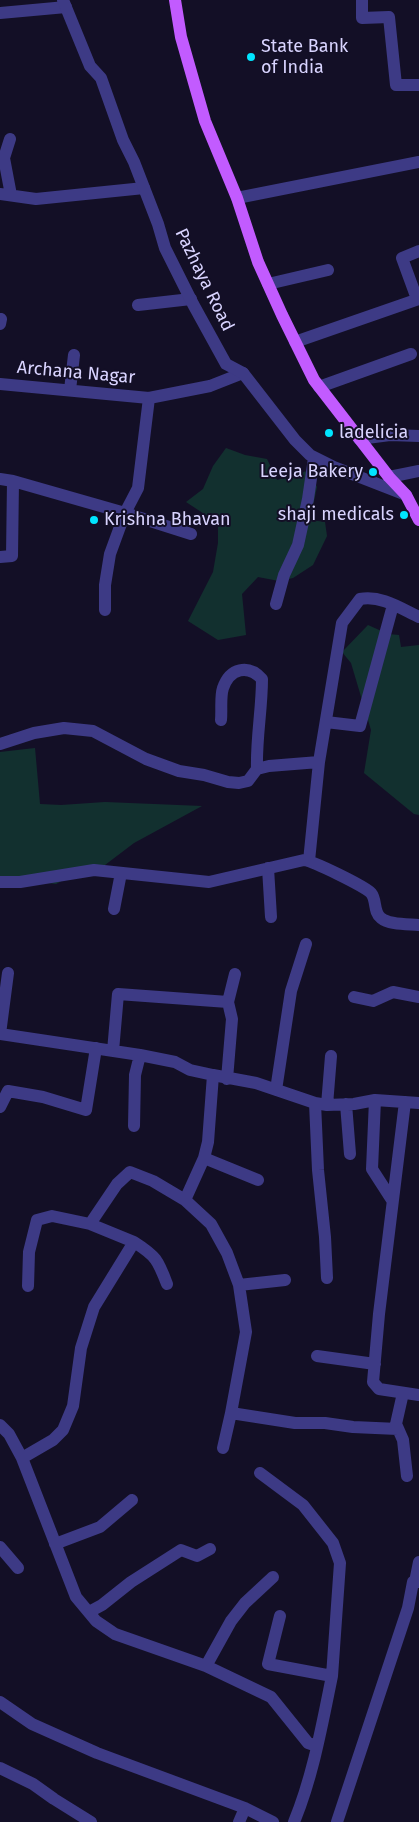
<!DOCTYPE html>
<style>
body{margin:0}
canvas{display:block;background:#130f26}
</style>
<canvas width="419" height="1822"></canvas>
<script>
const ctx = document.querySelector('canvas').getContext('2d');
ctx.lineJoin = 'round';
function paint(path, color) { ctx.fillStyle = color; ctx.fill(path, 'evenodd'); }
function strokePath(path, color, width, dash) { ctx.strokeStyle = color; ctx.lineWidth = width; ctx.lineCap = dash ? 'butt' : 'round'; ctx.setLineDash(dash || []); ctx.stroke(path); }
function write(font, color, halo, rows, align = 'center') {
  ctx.font = font + ' "Fira Sans",sans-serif'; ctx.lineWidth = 4; ctx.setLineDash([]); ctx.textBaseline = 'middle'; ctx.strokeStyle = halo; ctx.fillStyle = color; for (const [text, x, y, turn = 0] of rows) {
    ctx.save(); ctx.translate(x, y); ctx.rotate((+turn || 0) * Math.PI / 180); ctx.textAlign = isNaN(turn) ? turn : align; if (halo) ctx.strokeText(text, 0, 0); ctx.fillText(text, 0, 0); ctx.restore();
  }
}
paint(new Path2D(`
 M 226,448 L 245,455 L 267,459 L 277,480 L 310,470 L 317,487 L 310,520 L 325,522 L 327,536 L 313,565 L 293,578 L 279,581 L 258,577 L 242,594 L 246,635 L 218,640 L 188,621 L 213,572 L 218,543 L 218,523 L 186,502 L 203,489 L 213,466 Z
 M 368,625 L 388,634 L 399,635 L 401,647 L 419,645 L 419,815 L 414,814 L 364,773 L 371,730 L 351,663 L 342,652 Z
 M 35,748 L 40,804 L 61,805 L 105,802 L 202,806 L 134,843 L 105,865 L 87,867 L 56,884 L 0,877 L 0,752 Z`), '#12302f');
strokePath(new Path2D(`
 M 362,0 L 362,18 L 389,17 L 396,85 L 419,85
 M 0,13 L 66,7
 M 10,139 L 4,158 L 11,195
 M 0,194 L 36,199 L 144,188
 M 237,198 L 419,162
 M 268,284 L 328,270
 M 417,299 L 402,258 L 419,251
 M 138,305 L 191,299
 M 0,324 L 1,319
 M 295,342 L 419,299
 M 0,384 L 149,398 L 210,386 L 243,373
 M 319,387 L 411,354
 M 70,390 L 74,355
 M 359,439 L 390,435 L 419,436
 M 0,479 L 13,481 L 12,556 L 0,557
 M 13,481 L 125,513 L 191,534
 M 276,604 L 284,575 L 298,545 L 308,499 L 314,458
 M 105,610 L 105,585 L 110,554 L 125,513 L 138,488 L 149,398
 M 221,720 C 222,710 220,697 223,688 C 230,668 248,664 262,679 C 262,709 256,739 257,769
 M 326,722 L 360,726 L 393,605
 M 0,744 L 34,733 L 64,728 L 93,731 L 146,759 L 179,771 L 204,775 L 228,782 L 239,783 L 248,781 L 257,769 L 269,766 L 319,762 L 342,623 L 360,599 C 381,595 400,608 419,617
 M 309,861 L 319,762
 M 268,868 L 271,917
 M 0,882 L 20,882 L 94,870 L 209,882 L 304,860 C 313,861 364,886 371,893 C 377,900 373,912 381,918 C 389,925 408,924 419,925
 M 114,909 L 121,873
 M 354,997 L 373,1001 L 393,992 L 419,997
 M 0,1034 L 140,1055 L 175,1062 L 190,1070 L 213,1075
 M 0,1034 L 8,973
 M 113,1051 L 118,994 L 228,1002
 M 227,1079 L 232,1019 L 228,1002 L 235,974
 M 276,1090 L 291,991 L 306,944
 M 375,1100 L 372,1169 L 392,1200
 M 405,1102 L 379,1314 L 373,1382 L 379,1389 L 419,1395
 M 315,1103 L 318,1170 L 325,1237 L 327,1278
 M 346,1104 L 350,1154
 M 327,1105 L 331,1056
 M 0,1107 L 8,1091 L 43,1097 L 86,1110 L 96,1048
 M 134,1126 L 135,1075 L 140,1055
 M 204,1158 L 258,1180
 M 134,1242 C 156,1256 158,1260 167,1284
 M 285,1280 L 239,1285 L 227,1253 L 211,1224 L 185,1200 L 204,1158 L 208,1142 L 213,1075 L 256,1083 L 315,1103 L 327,1105 L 354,1104 L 375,1100 L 419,1103
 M 239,1285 L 246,1332 L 231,1413 L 295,1423 L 325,1423 L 353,1427 L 398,1429
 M 28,1286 L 29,1252 L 37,1220 L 52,1216 L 90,1224 L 117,1184 L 130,1172 L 153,1181 L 185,1200
 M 317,1356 L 375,1364
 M 403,1393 L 396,1424 L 403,1440 L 407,1476
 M 0,1425 L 9,1434 L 22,1458 L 53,1440 L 63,1430 L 73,1406 L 81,1348 L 94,1307 L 134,1242 L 90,1224
 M 223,1448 L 231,1413
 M 22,1458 L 76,1597 L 96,1621 L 115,1634 L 206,1666 L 271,1697 L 308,1743 L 317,1746
 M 260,1473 L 303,1505 L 333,1543 L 340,1563 L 332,1676
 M 55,1544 L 100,1527 L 132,1500
 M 0,1547 L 18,1568
 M 415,1582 L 419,1562
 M 89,1612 L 102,1605 L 131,1582 L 181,1550 L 197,1556 L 210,1549
 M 280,1616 L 268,1664 L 332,1676 C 322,1725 313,1776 294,1822
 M 206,1666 L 231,1621 L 245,1603 L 273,1577
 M 0,1702 L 32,1724 L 97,1753 L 245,1808 L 273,1822
 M 0,1768 L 33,1784 L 54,1799 L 91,1822
 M 239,1822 L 245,1808
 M 337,1822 L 408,1608 L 413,1582 L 419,1582`), '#3d3a85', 12);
strokePath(new Path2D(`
 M 63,0 L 90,66 L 101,78 L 123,140 L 134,162 L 158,224 L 165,248 L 193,304 L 226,364 L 243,373 L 295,440 L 310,455 L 334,467 L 406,495
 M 389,477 L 419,471`), '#3d3a85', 12);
strokePath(new Path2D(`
 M 175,0 L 181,37 L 205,121 L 237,198 L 258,262 L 282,315 L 314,380 L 389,477 L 406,495 L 419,520`), '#c25bff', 12);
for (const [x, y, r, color] of [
 [251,57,5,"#00e5ff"],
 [329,433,5,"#00e5ff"],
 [373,472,5,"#00e5ff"],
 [404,515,5,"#00e5ff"],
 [94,520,5,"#00e5ff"]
]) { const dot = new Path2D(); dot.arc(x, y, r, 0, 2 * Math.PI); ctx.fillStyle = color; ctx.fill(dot); strokePath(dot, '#130f26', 2); }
write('18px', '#d9d4ff', '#130f26', [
 ["State Bank",261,47],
 ["of India",261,68],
 ["ladelicia",339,433],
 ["Leeja Bakery",363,472,"right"],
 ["shaji medicals",394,515,"right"],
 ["Krishna Bhavan",104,520]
], 'left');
write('18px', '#d9d4ff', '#130f26', [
 ["Pazhaya Road",204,280,64],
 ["Archana Nagar",76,373,5]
]);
</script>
